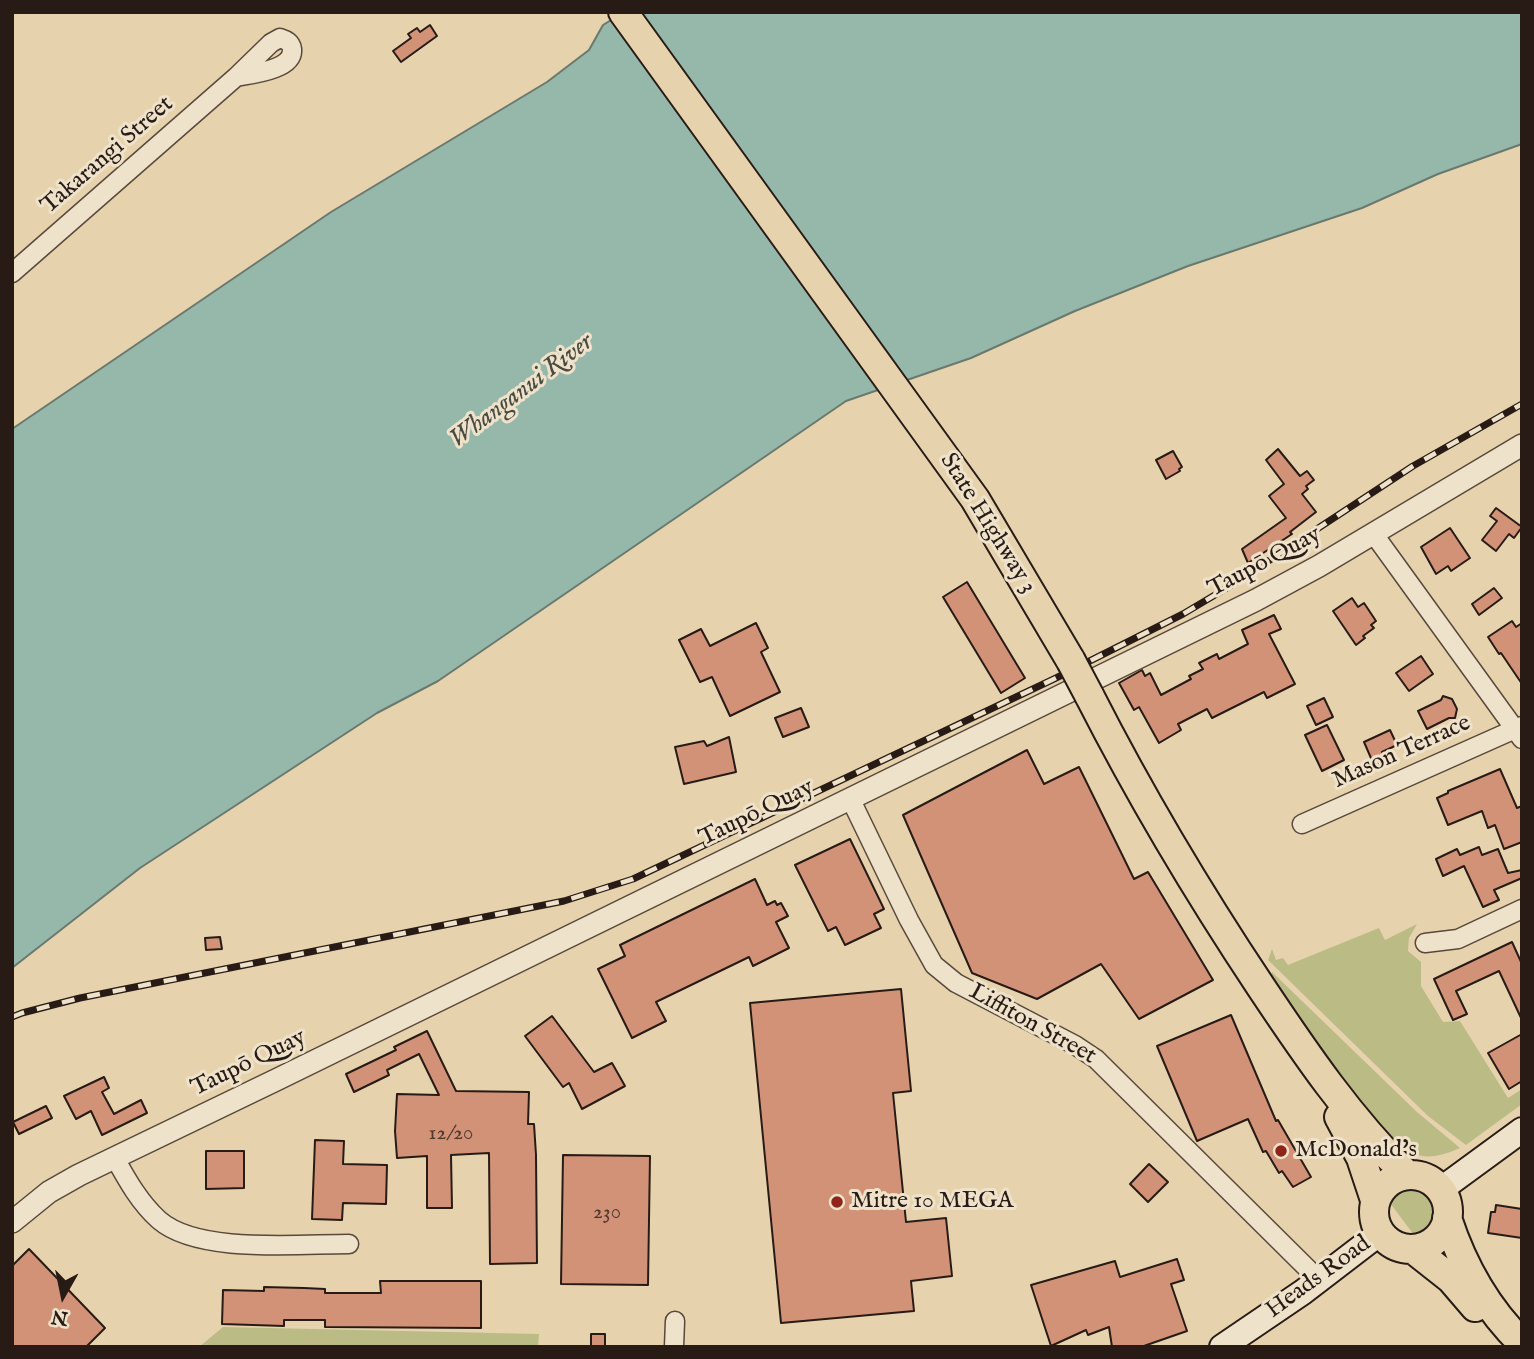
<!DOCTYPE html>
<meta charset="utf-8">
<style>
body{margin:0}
#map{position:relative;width:1534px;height:1359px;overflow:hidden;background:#e6d3ae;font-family:"IM FELL English",serif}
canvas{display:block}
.frame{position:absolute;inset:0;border:14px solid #281b15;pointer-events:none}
.north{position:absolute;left:28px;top:1261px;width:70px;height:70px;-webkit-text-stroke:5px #efe2ca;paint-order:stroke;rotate:189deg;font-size:19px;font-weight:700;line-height:28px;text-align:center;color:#281b15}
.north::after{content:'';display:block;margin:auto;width:24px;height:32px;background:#281b15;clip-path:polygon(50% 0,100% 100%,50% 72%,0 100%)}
</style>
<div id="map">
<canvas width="1534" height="1359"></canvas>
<div class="frame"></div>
<div class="north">N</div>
</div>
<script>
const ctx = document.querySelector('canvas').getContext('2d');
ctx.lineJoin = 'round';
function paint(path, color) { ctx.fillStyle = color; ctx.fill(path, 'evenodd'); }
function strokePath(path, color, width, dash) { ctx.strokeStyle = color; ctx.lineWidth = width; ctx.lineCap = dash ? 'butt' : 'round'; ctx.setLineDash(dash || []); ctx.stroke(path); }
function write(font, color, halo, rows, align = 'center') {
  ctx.font = font + ' "IM FELL English",serif'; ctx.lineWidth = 6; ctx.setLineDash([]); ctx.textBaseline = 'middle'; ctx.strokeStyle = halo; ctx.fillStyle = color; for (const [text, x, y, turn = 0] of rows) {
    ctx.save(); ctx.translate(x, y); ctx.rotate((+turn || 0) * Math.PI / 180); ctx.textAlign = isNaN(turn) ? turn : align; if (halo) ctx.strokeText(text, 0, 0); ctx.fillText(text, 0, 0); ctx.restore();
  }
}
paint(new Path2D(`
 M 1417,924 L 1409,938 L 1408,951 L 1421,962 L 1421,986 L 1443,1022 L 1460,1021 L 1508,1098 L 1522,1089 L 1522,1104 L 1466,1145 L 1428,1116 L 1268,960 L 1272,949 L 1276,960 L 1283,958 L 1288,965 L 1379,928 L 1385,940 Z
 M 1272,972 L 1417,1112 L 1460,1148 C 1424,1164 1408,1157 1383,1129 L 1379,1131 L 1270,987 Z
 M 1407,1184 C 1443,1185 1451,1225 1417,1239 L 1387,1199 L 1397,1187 Z
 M 223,1327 L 539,1334 L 538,1347 L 199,1347 Z`), '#bbbb86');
const water = new Path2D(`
 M 624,12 L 1522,12 L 1522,144 L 1438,174 L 1362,208 L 1188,266 L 1075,311 L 971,358 L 846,401 L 438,681 L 377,713 L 140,868 L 12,968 L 12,429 L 331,212 L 547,82 L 589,50 L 603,25 Z`);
paint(water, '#96b8aa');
strokePath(water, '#6a796e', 2);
const building = new Path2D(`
 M 430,25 L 437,36 L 401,62 L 393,51 L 411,38 L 408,34 L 417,28 L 420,32 Z
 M 1278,449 L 1300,476 L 1307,471 L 1314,480 L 1306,486 L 1308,489 L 1302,494 L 1316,512 L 1290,532 L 1292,534 L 1248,563 L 1242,549 L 1286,518 L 1269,496 L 1284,484 L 1266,460 Z
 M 1173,451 L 1182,467 L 1179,469 L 1180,471 L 1166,479 L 1156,460 Z
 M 1496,508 L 1522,527 L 1514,538 L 1509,534 L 1496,551 L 1482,540 L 1497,521 L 1490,516 Z
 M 1450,528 L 1470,558 L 1451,571 L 1448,566 L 1436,574 L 1421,547 Z
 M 967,582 L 1025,678 L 1001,693 L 943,597 Z
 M 1494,588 L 1502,598 L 1479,615 L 1472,604 Z
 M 1352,598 L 1358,607 L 1364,603 L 1376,621 L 1371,625 L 1374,628 L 1363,636 L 1365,638 L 1356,645 L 1333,611 Z
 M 1274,615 L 1281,629 L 1269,634 L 1295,684 L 1267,698 L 1264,692 L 1212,718 L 1207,709 L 1178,724 L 1181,730 L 1159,743 L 1139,707 L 1134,710 L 1119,683 L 1142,670 L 1145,676 L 1150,673 L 1161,695 L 1191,679 L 1189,676 L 1203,669 L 1199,663 L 1217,654 L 1219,659 L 1248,644 L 1242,630 Z
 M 1512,621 L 1516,627 L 1522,623 L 1522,684 L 1501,653 L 1499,654 L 1488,637 Z
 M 756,623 L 768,648 L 761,652 L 780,692 L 730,716 L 712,677 L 700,682 L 679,640 L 701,629 L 710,646 Z
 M 1421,656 L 1433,674 L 1409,691 L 1396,673 Z
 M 1443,696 L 1452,699 L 1457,709 L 1455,718 L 1449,718 L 1427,729 L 1418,711 L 1441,700 Z
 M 1324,698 L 1333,717 L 1316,725 L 1307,706 Z
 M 801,708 L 809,727 L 783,737 L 775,718 Z
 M 1327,725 L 1344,760 L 1322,771 L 1305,735 Z
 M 1390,730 L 1397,745 L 1382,752 L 1386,760 L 1374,765 L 1364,742 Z
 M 729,737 L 736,772 L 684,784 L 675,747 L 704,741 L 707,746 Z
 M 1027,750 L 1044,784 L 1079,767 L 1134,879 L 1148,872 L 1213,980 L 1139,1019 L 1101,964 L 1037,999 L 972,973 L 903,815 Z
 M 1500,769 L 1517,808 L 1522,806 L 1522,842 L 1504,849 L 1495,825 L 1488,828 L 1482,811 L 1448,825 L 1437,798 L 1448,793 L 1448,791 Z
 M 850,839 L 884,909 L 874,914 L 881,928 L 845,945 L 836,927 L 828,931 L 795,865 Z
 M 1479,847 L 1482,855 L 1498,849 L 1508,873 L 1522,870 L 1522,878 L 1494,890 L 1499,900 L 1483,907 L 1464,866 L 1443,876 L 1436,859 L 1457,849 L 1460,855 Z
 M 755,879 L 767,905 L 775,901 L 777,905 L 781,903 L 788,916 L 776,922 L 789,948 L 753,966 L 749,957 L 656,1002 L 666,1021 L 632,1038 L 598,969 L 625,956 L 620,945 Z
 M 220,937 L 222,949 L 206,950 L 205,938 Z
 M 1512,942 L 1522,964 L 1522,1020 L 1499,971 L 1456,991 L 1467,1014 L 1453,1020 L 1434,979 Z
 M 901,989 L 911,1091 L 893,1093 L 906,1222 L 946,1218 L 952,1276 L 911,1281 L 914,1311 L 781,1323 L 750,1003 Z
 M 1231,1015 L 1276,1121 L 1278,1120 L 1311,1177 L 1293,1187 L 1282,1171 L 1279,1173 L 1266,1151 L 1263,1152 L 1248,1119 L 1197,1141 L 1157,1046 Z
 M 552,1016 L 594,1072 L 612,1063 L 625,1086 L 582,1109 L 569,1083 L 563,1087 L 525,1036 Z
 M 427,1031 L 456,1091 L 529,1092 L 528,1124 L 534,1124 L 536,1155 L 537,1263 L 490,1264 L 489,1153 L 451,1155 L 452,1208 L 427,1208 L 427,1156 L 397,1158 L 395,1131 L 397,1094 L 439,1095 L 419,1054 L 387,1070 L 389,1075 L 354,1092 L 346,1074 L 396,1050 L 394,1047 Z
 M 1522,1034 L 1522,1081 L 1509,1089 L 1488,1053 Z
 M 104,1077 L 109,1088 L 102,1092 L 114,1114 L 141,1100 L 147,1113 L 102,1135 L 91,1111 L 76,1119 L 64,1096 Z
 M 46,1106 L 52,1118 L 19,1134 L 13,1122 Z
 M 315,1140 L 344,1141 L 343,1164 L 387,1165 L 386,1204 L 343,1203 L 342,1220 L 312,1219 Z
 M 206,1151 L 244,1151 L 244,1188 L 206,1189 Z
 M 563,1155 L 650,1156 L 648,1285 L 561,1284 Z
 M 1149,1164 L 1168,1182 L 1148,1202 L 1130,1184 Z
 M 1496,1205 L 1522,1209 L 1522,1238 L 1488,1233 L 1491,1212 L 1495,1212 Z
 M 29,1249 L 105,1328 L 86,1347 L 12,1347 L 12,1266 Z
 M 1177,1259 L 1184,1280 L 1171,1284 L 1187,1331 L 1141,1347 L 1112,1347 L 1109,1327 L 1088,1335 L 1086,1330 L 1051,1346 L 1031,1285 L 1115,1261 L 1120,1277 Z
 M 380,1281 L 481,1281 L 481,1328 L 325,1327 L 325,1320 L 284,1320 L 284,1326 L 222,1324 L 223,1290 L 264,1291 L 264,1287 L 304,1288 L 325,1289 L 325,1293 L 381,1293 Z
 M 591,1334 L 605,1334 L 605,1347 L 591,1347 Z`);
paint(building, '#d29277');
strokePath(building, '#281b15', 2);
const minor = new Path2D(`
 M 12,273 L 236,77 L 271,43 L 280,38 C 286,40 291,42 292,49 C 294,70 251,74 236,77
 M 1373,533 L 1522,739
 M 850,798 L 909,920 L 934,965 L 956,983 L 1075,1045 L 1096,1059 L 1319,1280
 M 1302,824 L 1522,726
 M 1425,943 L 1458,939 L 1522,909
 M 115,1158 C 127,1180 140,1203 159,1220 C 198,1254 297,1244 349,1244
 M 674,1347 L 675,1321`);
const tertiary = new Path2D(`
 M 12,1222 L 49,1192 L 79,1175 L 278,1079 L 1256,600 L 1319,566 L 1522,445`);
const secondary = new Path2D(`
 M 1440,1190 L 1522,1130
 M 1222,1347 L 1303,1292 L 1380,1233`);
const trunk = new Path2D(`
 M 623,12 L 975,499 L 1071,661
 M 1089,695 C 1141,797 1197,891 1261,987 C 1305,1053 1350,1119 1407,1175
 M 1339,1117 L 1361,1158 L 1375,1200
 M1374 1212a37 37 0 1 1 74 0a37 37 0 1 1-74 0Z
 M 1447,1218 C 1462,1264 1487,1309 1522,1343
 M 1413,1249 L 1451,1279 L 1475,1307`);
strokePath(minor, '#58493b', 21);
strokePath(tertiary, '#58493b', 24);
strokePath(secondary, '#281b15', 28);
strokePath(trunk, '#281b15', 32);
strokePath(minor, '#efe2ca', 18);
strokePath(tertiary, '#efe2ca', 21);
strokePath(secondary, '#efe2ca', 24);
strokePath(trunk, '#e6d3ae', 28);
const rail = new Path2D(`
 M 12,1017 L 22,1013 L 80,998 L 564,901 L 633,879 L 1056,678 L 1183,614 L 1230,586 L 1413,466 L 1522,404`);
strokePath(rail, '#281b15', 7);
strokePath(rail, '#efe2ca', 4.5, [13]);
const trunkBridge = new Path2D(`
 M 1071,661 L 1089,695`);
strokePath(trunkBridge, '#281b15', 32, []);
strokePath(trunkBridge, '#e6d3ae', 28);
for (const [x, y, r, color] of [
 [1281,1151,7,"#8f2418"],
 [837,1202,7,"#8f2418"]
]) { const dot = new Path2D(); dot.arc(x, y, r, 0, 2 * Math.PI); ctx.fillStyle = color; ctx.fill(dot); strokePath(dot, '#efe2ca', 2.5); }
write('21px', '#52392e', null, [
 ["12/20",451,1135],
 ["230",607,1214]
]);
write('24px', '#281b15', '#efe2ca', [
 ["Takarangi Street",108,156,-41],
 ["State Highway 3",987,524,58],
 ["Taupō Quay",1265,563,-28],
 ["Mason Terrace",1402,753,-24],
 ["Taupō Quay",757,814,-26],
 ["Liffiton Street",1032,1025,29],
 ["Taupō Quay",249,1064,-26],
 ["Heads Road",1319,1278,-36]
]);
write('24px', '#281b15', '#efe2ca', [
 ["McDonald's",1295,1151],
 ["Mitre 10 MEGA",851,1202]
], 'left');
write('italic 26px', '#494a42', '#efe2ca', [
 ["Whanganui River",522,392,-37]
]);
</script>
